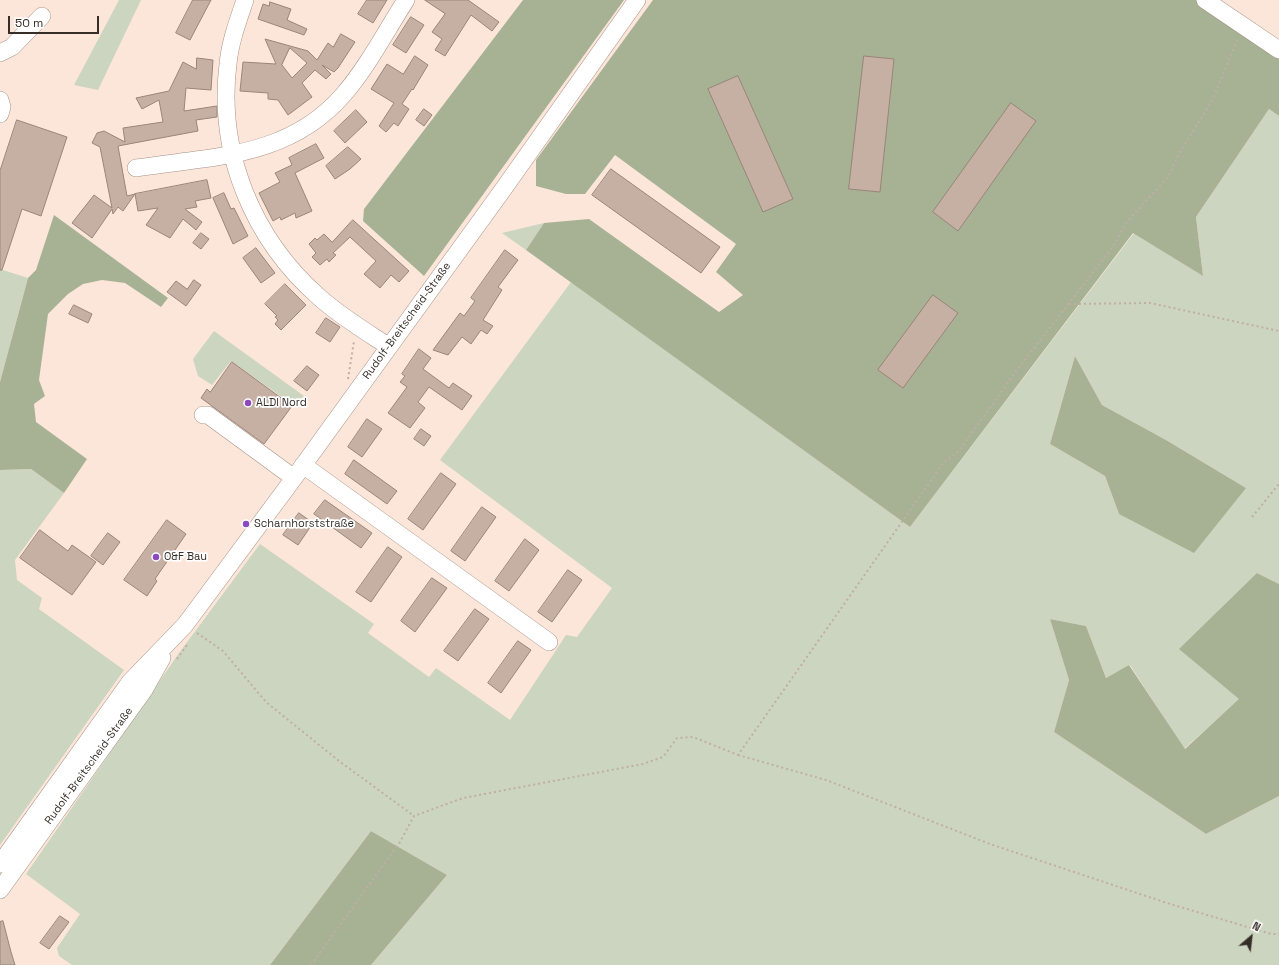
<!DOCTYPE html>
<meta charset="utf-8">
<style>
body{margin:0}
#map{position:relative;width:1279px;height:965px;overflow:hidden;background:#fce6d9;font-family:"Space Grotesk",sans-serif}
canvas{display:block}
.north{position:absolute;left:1231px;top:917px;width:40px;height:40px;-webkit-text-stroke:3px #fff;paint-order:stroke;rotate:28deg;font-size:11px;font-weight:700;line-height:16px;text-align:center;color:#352d28}
.north::after{content:'';display:block;margin:auto;width:14px;height:18px;background:#352d28;clip-path:polygon(50% 0,100% 100%,50% 72%,0 100%)}
.scale{position:absolute;left:8px;top:16px;width:91px;height:18px;box-sizing:border-box;border:2px solid #352d28;border-top:0;padding-left:5px;font-size:12px;line-height:14px;white-space:nowrap;color:#352d28;-webkit-text-stroke:3px #fff;paint-order:stroke}
</style>
<div id="map">
<canvas width="1279" height="965"></canvas>
<div class="north">N</div>
<div class="scale">50 m</div>
</div>
<script>
const ctx = document.querySelector('canvas').getContext('2d');
ctx.lineJoin = 'round';
function paint(path, color) { ctx.fillStyle = color; ctx.fill(path, 'evenodd'); }
function strokePath(path, color, width, dash) { ctx.strokeStyle = color; ctx.lineWidth = width; ctx.lineCap = dash ? 'butt' : 'round'; ctx.setLineDash(dash || []); ctx.stroke(path); }
function write(font, color, halo, rows, align = 'center') {
  ctx.font = font + ' "Space Grotesk",sans-serif'; ctx.lineWidth = 3.5; ctx.setLineDash([]); ctx.textBaseline = 'middle'; ctx.strokeStyle = halo; ctx.fillStyle = color; for (const [text, x, y, turn = 0] of rows) {
    ctx.save(); ctx.translate(x, y); ctx.rotate((+turn || 0) * Math.PI / 180); ctx.textAlign = isNaN(turn) ? turn : align; if (halo) ctx.strokeText(text, 0, 0); ctx.fillText(text, 0, 0); ctx.restore();
  }
}
paint(new Path2D(`
 M 119,0 L 141,0 L 98,90 L 74,85 Z
 M 1269,109 L 1279,116 L 1279,584 L 1257,573 L 1240,699 L 1184,749 L 1130,665 L 1106,678 L 1086,626 L 1050,619 L 1069,680 L 1054,732 L 1206,834 L 1279,796 L 1279,965 L 371,965 L 447,875 L 371,831 L 270,965 L 72,965 L 59,956 L 57,948 L 80,914 L 26,874 L 179,653 L 260,544 L 374,624 L 368,633 L 429,677 L 436,668 L 510,720 L 566,635 L 577,637 L 612,588 L 440,460 L 571,282 L 910,527 L 1134,233 L 1203,276 L 1196,217 ZM 1075,356 L 1102,405 L 1166,440 L 1246,488 L 1119,514 L 1105,476 L 1050,444 Z
 M 544,223 L 526,250 L 502,233 Z
 M 0,269 L 28,278 L 0,382 Z
 M 214,331 L 304,396 L 293,405 L 231,361 L 212,385 L 198,376 L 193,359 Z
 M 31,469 L 64,493 L 15,560 L 17,580 L 42,598 L 39,609 L 124,670 L 0,845 L 0,470 Z`), '#ccd5bf');
paint(new Path2D(`
 M 523,0 L 624,0 L 424,276 L 363,221 L 364,209 Z
 M 653,0 L 1196,0 L 1279,57 L 1279,116 L 1269,109 L 1196,217 L 1203,276 L 1133,233 L 910,527 L 526,250 L 544,223 L 589,219 L 719,312 L 743,295 L 716,272 L 736,244 L 615,155 L 585,194 L 566,194 L 536,186 L 536,160 Z
 M 54,215 L 168,298 L 161,307 L 125,283 L 102,280 L 83,284 L 68,294 L 48,314 L 39,380 L 45,396 L 34,404 L 36,422 L 87,459 L 64,493 L 31,469 L 0,470 L 0,382 L 28,278 L 36,270 Z
 M 1075,356 L 1102,405 L 1166,440 L 1246,488 L 1194,553 L 1119,514 L 1105,476 L 1050,444 Z
 M 1257,573 L 1279,584 L 1279,796 L 1206,834 L 1054,732 L 1069,680 L 1050,619 L 1086,626 L 1106,678 L 1129,665 L 1185,749 L 1239,699 L 1179,649 Z
 M 371,831 L 447,875 L 371,965 L 270,965 Z`), '#a7b295');
const building = new Path2D(`
 M 193,0 L 211,0 L 190,40 L 176,33 Z
 M 367,0 L 387,0 L 373,23 L 358,14 Z
 M 425,0 L 468,0 L 499,22 L 492,31 L 471,15 L 445,56 L 435,50 L 442,39 L 432,32 L 445,14 Z
 M 270,2 L 291,9 L 287,20 L 307,29 L 304,35 L 258,19 L 263,4 L 269,6 Z
 M 411,17 L 424,25 L 406,53 L 393,45 Z
 M 341,34 L 355,42 L 338,68 L 334,72 L 322,65 L 331,74 L 326,79 L 315,70 L 302,83 L 312,97 L 288,115 L 278,100 L 268,99 L 268,93 L 240,91 L 243,62 L 276,64 L 265,39 L 308,51 L 317,60 L 328,43 L 333,47 ZM 290,48 L 307,63 L 292,78 L 282,65 Z
 M 415,56 L 428,65 L 413,90 L 412,89 L 402,104 L 409,109 L 398,126 L 394,123 L 386,132 L 379,126 L 394,103 L 371,89 L 387,64 L 403,74 Z
 M 864,56 L 894,59 L 880,192 L 849,189 Z
 M 197,58 L 213,60 L 211,90 L 186,88 L 184,111 L 217,106 L 217,117 L 196,120 L 198,131 L 118,146 L 127,196 L 135,194 L 123,211 L 118,207 L 113,214 L 112,209 L 92,238 L 72,223 L 94,195 L 112,208 L 100,147 L 92,143 L 97,133 L 104,131 L 125,142 L 123,128 L 163,122 L 159,100 L 142,109 L 136,98 L 169,91 L 183,62 L 196,69 Z
 M 738,76 L 793,199 L 763,212 L 708,89 Z
 M 1011,103 L 1036,121 L 958,231 L 933,212 Z
 M 424,109 L 432,115 L 424,126 L 416,120 Z
 M 356,110 L 367,122 L 345,143 L 334,131 Z
 M 17,120 L 67,137 L 41,216 L 22,209 L 2,270 L 0,270 L 0,171 Z
 M 316,144 L 324,158 L 295,173 L 312,211 L 296,218 L 295,213 L 281,220 L 280,217 L 273,221 L 259,193 L 280,182 L 275,173 L 292,165 L 289,158 Z
 M 348,147 L 361,159 L 350,169 L 335,179 L 326,166 Z
 M 611,169 L 720,247 L 701,273 L 592,195 Z
 M 207,180 L 211,198 L 195,201 L 197,207 L 185,209 L 202,222 L 196,230 L 183,219 L 170,238 L 146,225 L 158,208 L 138,211 L 135,194 Z
 M 224,193 L 231,209 L 234,208 L 248,236 L 233,244 L 213,198 Z
 M 353,220 L 409,271 L 399,282 L 391,275 L 380,288 L 364,274 L 376,261 L 350,237 L 333,253 L 336,255 L 329,262 L 327,259 L 320,265 L 312,257 L 316,253 L 309,244 L 315,238 L 317,240 L 324,234 L 332,242 Z
 M 201,233 L 209,239 L 201,249 L 193,243 Z
 M 256,248 L 275,273 L 261,283 L 243,258 Z
 M 505,250 L 518,260 L 498,287 L 502,290 L 483,320 L 493,326 L 487,334 L 481,330 L 471,344 L 462,337 L 448,355 L 433,350 L 460,313 L 464,316 L 475,301 L 471,298 Z
 M 194,280 L 201,285 L 186,306 L 167,292 L 176,281 L 187,289 Z
 M 285,284 L 306,305 L 281,330 L 275,324 L 278,320 L 275,317 L 277,316 L 265,304 Z
 M 933,295 L 958,313 L 903,388 L 878,370 Z
 M 74,305 L 92,314 L 88,323 L 69,314 Z
 M 326,318 L 340,327 L 330,342 L 316,333 Z
 M 419,349 L 431,358 L 423,369 L 449,388 L 453,383 L 472,396 L 462,410 L 429,387 L 418,402 L 425,408 L 410,428 L 388,413 L 407,387 L 400,382 L 405,376 L 402,374 Z
 M 232,362 L 292,406 L 264,444 L 201,398 L 207,389 L 210,392 Z
 M 307,366 L 319,375 L 307,391 L 294,381 Z
 M 367,419 L 382,429 L 362,457 L 348,447 Z
 M 421,429 L 431,436 L 424,446 L 414,439 Z
 M 354,460 L 397,491 L 387,504 L 345,474 Z
 M 441,473 L 456,484 L 423,530 L 408,519 Z
 M 325,500 L 372,533 L 361,548 L 314,514 Z
 M 482,507 L 496,517 L 465,561 L 451,551 Z
 M 299,513 L 313,523 L 298,545 L 283,535 Z
 M 167,520 L 186,534 L 155,579 L 157,581 L 147,596 L 124,580 Z
 M 40,530 L 68,551 L 72,545 L 96,562 L 72,595 L 20,558 Z
 M 108,533 L 120,542 L 103,565 L 91,556 Z
 M 525,539 L 539,550 L 509,591 L 495,581 Z
 M 388,547 L 402,557 L 371,602 L 356,592 Z
 M 568,570 L 582,580 L 552,622 L 538,612 Z
 M 432,578 L 447,588 L 415,632 L 401,621 Z
 M 475,609 L 489,619 L 458,661 L 444,651 Z
 M 518,641 L 531,650 L 501,693 L 488,683 Z
 M 60,916 L 69,922 L 49,949 L 40,943 Z
 M 3,921 L 11,952 L 15,965 L 0,965 L 0,922 Z`);
paint(building, '#c6b0a4');
strokePath(building, '#998579', 1);
const minor = new Path2D(`
 M 245,0 C 238,21 230,42 228,64 C 217,153 253,239 319,297 C 340,316 365,331 388,346
 M 1205,0 L 1279,50
 M 0,53 L 12,47 L 42,16
 M 0,100 L 2,107 L 0,114
 M 136,168 C 214,156 289,158 344,94 C 368,66 386,31 406,0
 M 203,415 L 208,415 L 294,478
 M 303,465 L 549,642
 M 0,864 L 130,682 L 185,625 L 294,478 L 502,191 L 637,0
 M 0,890 L 144,690 L 162,658`);
strokePath(minor, '#a79286', 18);
strokePath(new Path2D(`
 M 1069,304 L 1150,303 L 1279,331
 M 348,379 L 354,341
 M 1252,517 L 1279,484
 M 197,633 L 223,651 L 266,702 L 339,761 L 414,816
 M 177,659 L 187,645
 M 738,755 L 826,780 L 990,844 L 1167,903 L 1271,934 L 1279,934
 M 311,965 L 400,842 L 414,816 L 463,798 L 643,764 L 663,757 L 677,738 L 693,737 L 738,755 L 944,462 L 959,451 L 1017,370 L 1112,248 L 1127,222 L 1168,177 L 1178,156 L 1213,99 L 1238,38`), '#c0aea4', 2, [2, 3]);
strokePath(minor, '#fff', 17);
for (const [x, y, r, color] of [
 [248,403,4,"#8a49be"],
 [246,524,4,"#8a49be"],
 [156,557,4,"#8a49be"]
]) { const dot = new Path2D(); dot.arc(x, y, r, 0, 2 * Math.PI); ctx.fillStyle = color; ctx.fill(dot); strokePath(dot, '#fff', 1.5); }
write('11px', '#352d28', '#fff', [
 ["Rudolf-Breitscheid-Straße",407,321,-54],
 ["Rudolf-Breitscheid-Straße",89,766,-54]
]);
write('11px', '#352d28', '#fff', [
 ["ALDI Nord",256,403],
 ["Scharnhorststraße",254,524],
 ["O&F Bau",164,557]
], 'left');
</script>
